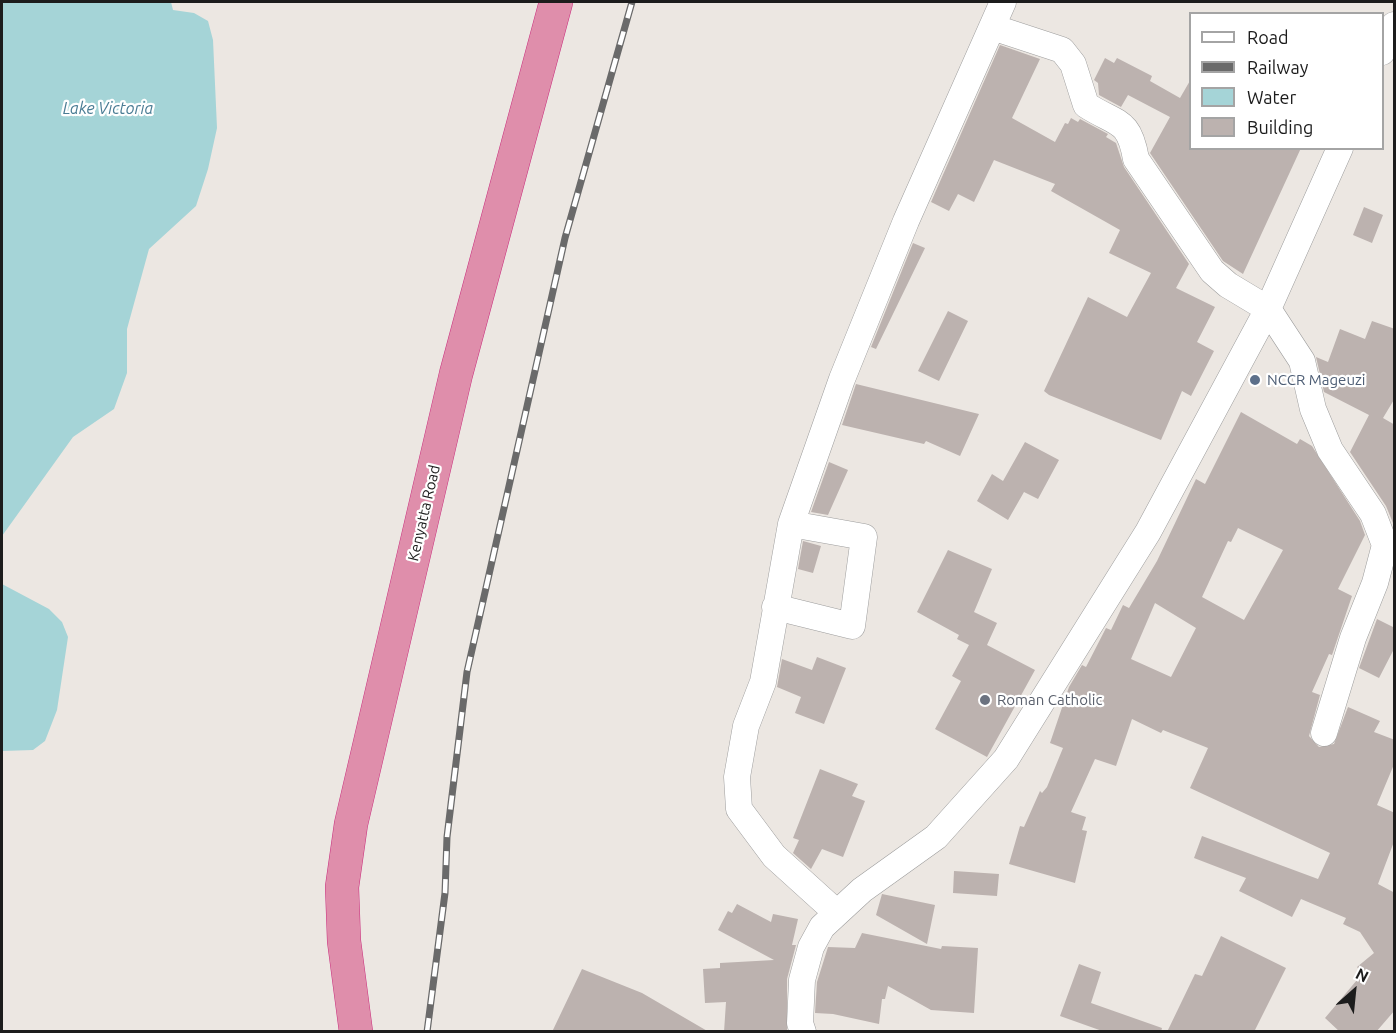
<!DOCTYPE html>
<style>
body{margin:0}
#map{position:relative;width:1396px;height:1033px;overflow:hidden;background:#ece7e2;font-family:Ubuntu,sans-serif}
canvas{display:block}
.frame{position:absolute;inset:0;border:3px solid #1c1c1c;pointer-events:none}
.legend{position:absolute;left:1189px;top:12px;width:195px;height:138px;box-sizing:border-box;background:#fff;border:2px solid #a4a4a4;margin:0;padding:8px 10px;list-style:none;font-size:18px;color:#1c1c1c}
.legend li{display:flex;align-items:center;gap:12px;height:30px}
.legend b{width:30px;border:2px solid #a4a4a4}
.north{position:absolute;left:1324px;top:961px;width:60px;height:60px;-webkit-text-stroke:4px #fff;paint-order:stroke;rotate:27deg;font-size:16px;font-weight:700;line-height:24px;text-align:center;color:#1c1c1c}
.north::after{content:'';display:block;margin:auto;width:21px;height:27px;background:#1c1c1c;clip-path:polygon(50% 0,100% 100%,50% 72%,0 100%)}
</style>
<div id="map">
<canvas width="1396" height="1033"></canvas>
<div class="frame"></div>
<ul class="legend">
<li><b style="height:8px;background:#fff"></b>Road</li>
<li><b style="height:8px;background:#6a6a6a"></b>Railway</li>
<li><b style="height:16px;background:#a5d4d7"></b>Water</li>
<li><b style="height:16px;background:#bcb2af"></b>Building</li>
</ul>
<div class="north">N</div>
</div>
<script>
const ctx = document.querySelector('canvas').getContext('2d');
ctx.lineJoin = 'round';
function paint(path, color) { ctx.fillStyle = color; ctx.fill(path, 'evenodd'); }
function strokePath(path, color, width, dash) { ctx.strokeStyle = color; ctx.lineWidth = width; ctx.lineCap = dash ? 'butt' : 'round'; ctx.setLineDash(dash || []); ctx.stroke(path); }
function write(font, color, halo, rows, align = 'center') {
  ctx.font = font + ' Ubuntu,sans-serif'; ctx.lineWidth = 4.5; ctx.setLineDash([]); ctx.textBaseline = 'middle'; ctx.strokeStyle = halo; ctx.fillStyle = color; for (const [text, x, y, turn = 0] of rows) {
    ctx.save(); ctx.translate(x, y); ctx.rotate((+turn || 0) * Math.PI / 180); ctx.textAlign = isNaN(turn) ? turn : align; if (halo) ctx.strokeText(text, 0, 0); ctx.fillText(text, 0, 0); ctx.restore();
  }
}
paint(new Path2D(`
 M 2,2 L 171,2 L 173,10 L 194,13 L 208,21 L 213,40 L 217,128 L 208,169 L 196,206 L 149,249 L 127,329 L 127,373 L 114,409 L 73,437 L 2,536 Z
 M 2,584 L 49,609 L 62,622 L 68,637 L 57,710 L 45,741 L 33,750 L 2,751 Z`), '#a5d4d7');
paint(new Path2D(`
 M 1000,45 L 1040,59 L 1012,118 L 1055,142 L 1065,123 L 1068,124 L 1071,118 L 1078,122 L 1080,119 L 1108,134 L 1106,137 L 1116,143 L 1124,167 L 1189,264 L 1176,288 L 1215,307 L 1197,342 L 1214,351 L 1191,396 L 1182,391 L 1161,440 L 1049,395 L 1044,391 L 1088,297 L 1127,317 L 1151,273 L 1109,253 L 1120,230 L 1051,191 L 1055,184 L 994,160 L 974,202 L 958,194 L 949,211 L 931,202 Z
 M 1105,58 L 1114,63 L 1117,58 L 1152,76 L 1150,81 L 1180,98 L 1191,79 L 1191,148 L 1301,148 L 1243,274 L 1223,261 L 1150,153 L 1170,117 L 1128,95 L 1121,107 L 1099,95 L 1098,83 L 1094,80 Z
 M 1364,207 L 1383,215 L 1372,243 L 1353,235 Z
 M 913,243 L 925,248 L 876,349 L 871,347 Z
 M 948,311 L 968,321 L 939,381 L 918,371 Z
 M 1372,321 L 1395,329 L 1395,398 L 1383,418 L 1395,425 L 1395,528 L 1386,506 L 1350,452 L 1369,415 L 1324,392 L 1316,357 L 1328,362 L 1340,329 L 1365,339 Z
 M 856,384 L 979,414 L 960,456 L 926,441 L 924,444 L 842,425 Z
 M 1241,412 L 1297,444 L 1300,439 L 1312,446 L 1360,521 L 1365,535 L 1338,589 L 1352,596 L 1332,655 L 1329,654 L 1312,692 L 1320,695 L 1309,736 L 1319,747 L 1334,744 L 1348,707 L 1380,721 L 1374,732 L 1395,740 L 1395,762 L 1377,805 L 1395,813 L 1395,839 L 1378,884 L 1395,893 L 1395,1010 L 1376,1032 L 1340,1032 L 1325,1018 L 1362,974 L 1357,967 L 1374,953 L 1360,932 L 1343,924 L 1346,918 L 1301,899 L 1292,917 L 1239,891 L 1246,878 L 1194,858 L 1202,836 L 1318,879 L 1330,853 L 1190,788 L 1208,748 L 1163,730 L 1161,733 L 1132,719 L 1116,766 L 1095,759 L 1071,812 L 1086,817 L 1082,830 L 1087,831 L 1075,883 L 1009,864 L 1020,826 L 1024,827 L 1040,791 L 1042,793 L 1047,787 L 1063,748 L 1050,743 L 1069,687 L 1082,665 L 1086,667 L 1106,628 L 1111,630 L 1123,605 L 1129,608 L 1157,561 L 1196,479 L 1205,484 ZM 1238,528 L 1283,550 L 1244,620 L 1202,597 L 1228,541 L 1231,542 ZM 1155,603 L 1196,628 L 1171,677 L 1131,659 Z
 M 1025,442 L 1059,460 L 1038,499 L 1024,492 L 1008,520 L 977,501 L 992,474 L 1003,481 Z
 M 829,462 L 848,470 L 828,515 L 811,512 Z
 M 803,541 L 821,546 L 813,573 L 798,569 Z
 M 948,550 L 992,569 L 974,612 L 997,623 L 987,645 L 1035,670 L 987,757 L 935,729 L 961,681 L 952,676 L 969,645 L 957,639 L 959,635 L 917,612 Z
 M 1377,619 L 1395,628 L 1395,647 L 1379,678 L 1359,668 Z
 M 817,657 L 846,668 L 824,724 L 795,713 L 801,697 L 777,687 L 782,659 L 812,670 Z
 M 820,769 L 858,784 L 852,796 L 865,801 L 843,857 L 822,849 L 811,869 L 793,853 L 799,840 L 793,838 Z
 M 954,871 L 999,874 L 997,896 L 953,893 Z
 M 882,894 L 935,905 L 927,944 L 876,915 Z
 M 737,904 L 771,922 L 773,914 L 798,919 L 792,945 L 796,945 L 787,979 L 787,1032 L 724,1032 L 726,1002 L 705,1003 L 703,969 L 720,968 L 720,963 L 774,960 L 718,930 L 728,911 L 732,913 Z
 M 862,933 L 941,949 L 942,946 L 978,948 L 974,1013 L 931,1010 L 888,986 L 885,999 L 882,999 L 879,1024 L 833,1014 L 815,1013 L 817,982 L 828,947 L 855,948 Z
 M 1221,936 L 1286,968 L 1254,1032 L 1167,1032 L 1195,974 L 1202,976 Z
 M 1079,964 L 1101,972 L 1091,1003 L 1162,1028 L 1161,1032 L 1105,1032 L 1060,1016 Z
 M 582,969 L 642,993 L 709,1032 L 552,1032 Z`), '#bcb2af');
const minor = new Path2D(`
 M 992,27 L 1062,50 L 1073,64 L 1086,105 C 1117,125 1129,118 1136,159 L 1212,271 L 1228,285 L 1268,309 L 1302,361 L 1313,409 L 1330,450 L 1373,514 L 1385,545 L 1375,583 L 1353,638 L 1324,733
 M 1382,52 L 1394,25
 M 775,607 L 852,626 L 864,537 L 791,524
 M 837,913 L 774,856 L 739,809 L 737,777 L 746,726 L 763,682 L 791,524 L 842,379 L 906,221 L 1003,2
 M 803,1032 L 800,1023 L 802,980 L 811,947 L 822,927 L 862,890 L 936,837 L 1006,759 L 1148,532 L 1268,309 L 1340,148`);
const highway = new Path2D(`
 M 356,1032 L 344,941 L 342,887 L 351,824 L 456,374 L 556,2`);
strokePath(minor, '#9d9d9d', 27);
strokePath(highway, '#c9307e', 34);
strokePath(minor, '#fff', 26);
strokePath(highway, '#df8eab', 33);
const rail = new Path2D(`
 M 427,1032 L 445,893 L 447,837 L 467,672 L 565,238 L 632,2`);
strokePath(rail, '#6a6a6a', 7);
strokePath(rail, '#fff', 4.5, [14]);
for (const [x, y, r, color] of [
 [1255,380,6,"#5c6f8a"],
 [985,700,6,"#6b7280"]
]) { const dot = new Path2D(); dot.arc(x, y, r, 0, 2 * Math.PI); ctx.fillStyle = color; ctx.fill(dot); strokePath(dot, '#fff', 2); }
write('15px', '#4e5e75', '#fff', [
 ["NCCR Mageuzi",1267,380]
], 'left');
write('15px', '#1c1c1c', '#fff', [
 ["Kenyatta Road",424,513,-77]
]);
write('15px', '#5b616d', '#fff', [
 ["Roman Catholic",997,700]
], 'left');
write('italic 16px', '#4a7c94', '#fff', [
 ["Lake Victoria",108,109]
]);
</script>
